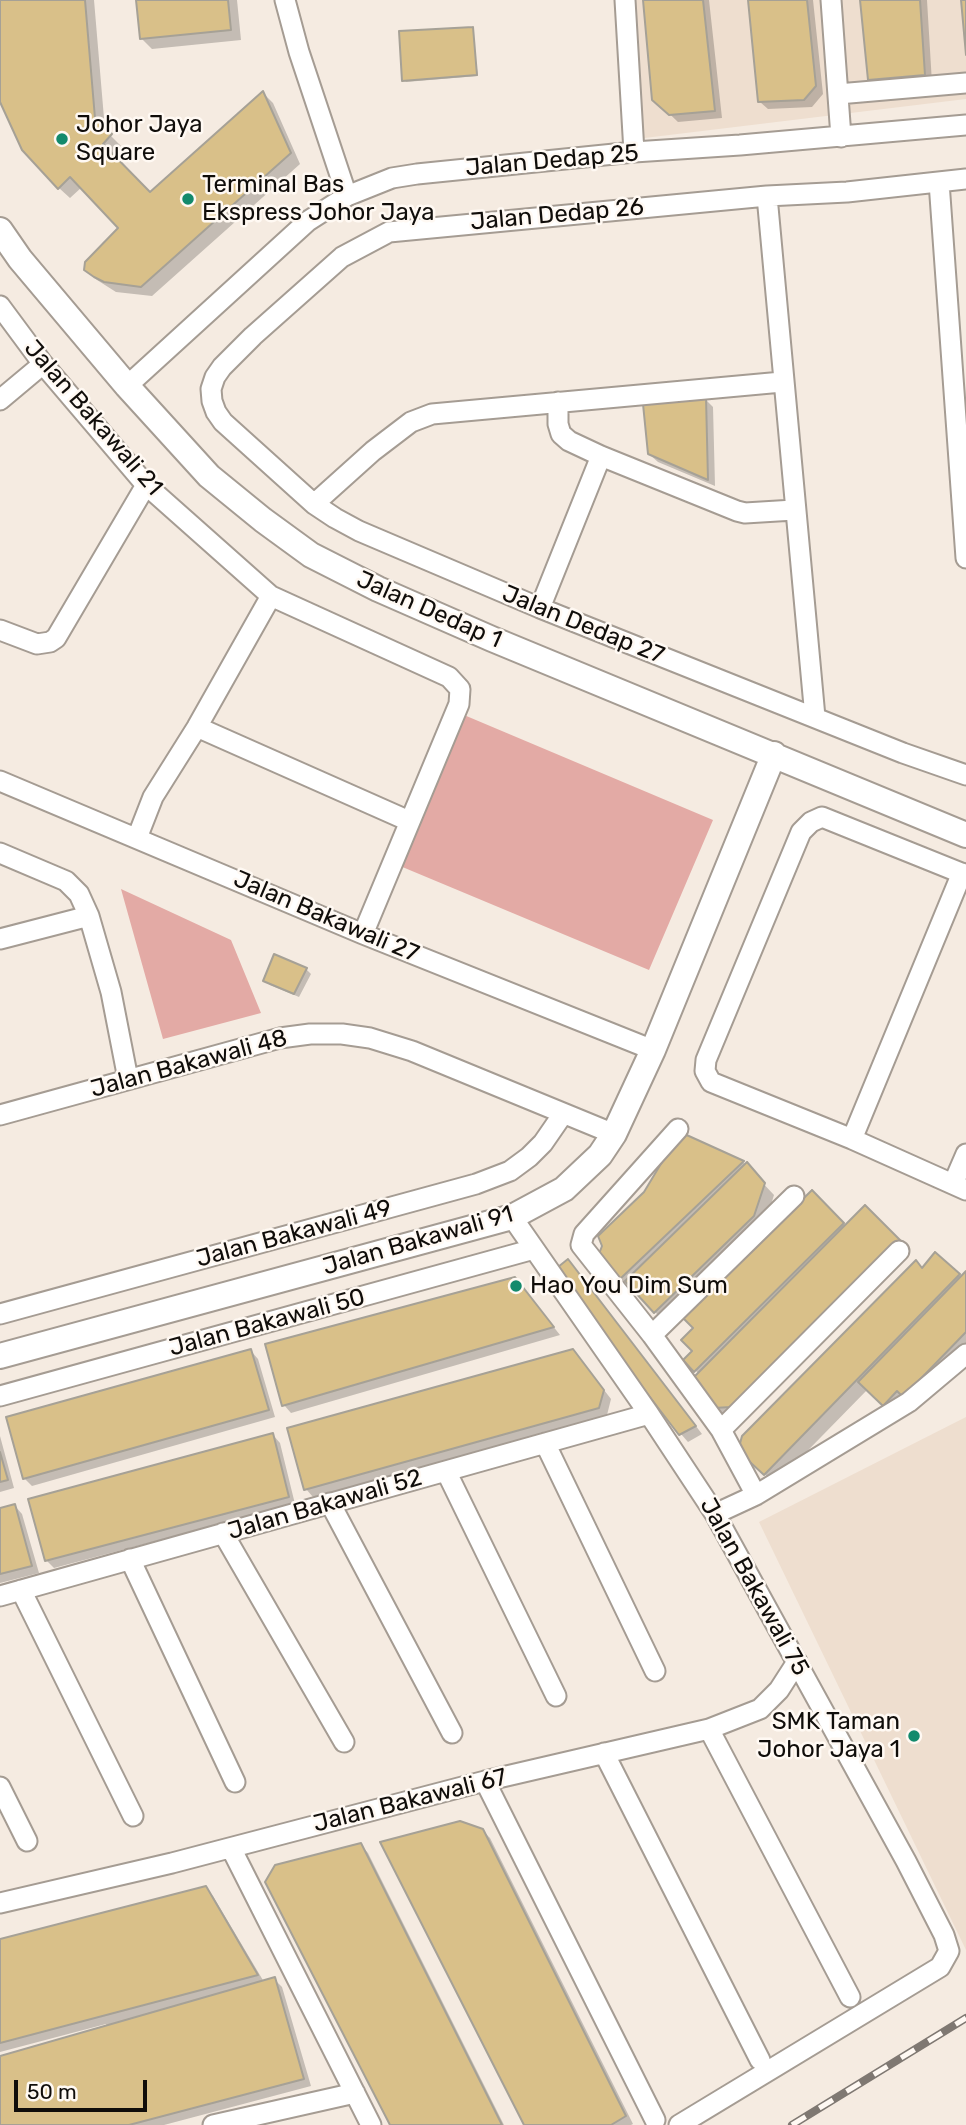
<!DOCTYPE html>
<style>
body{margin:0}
#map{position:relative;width:966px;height:2125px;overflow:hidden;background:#f5ebe1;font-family:Rubik,sans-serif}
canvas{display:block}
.scale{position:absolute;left:14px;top:2080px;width:133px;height:32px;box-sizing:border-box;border:4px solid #100d0a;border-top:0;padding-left:9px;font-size:21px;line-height:24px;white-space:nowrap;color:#100d0a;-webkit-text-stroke:5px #fff9f3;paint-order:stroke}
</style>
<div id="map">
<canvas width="966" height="2125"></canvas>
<div class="scale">50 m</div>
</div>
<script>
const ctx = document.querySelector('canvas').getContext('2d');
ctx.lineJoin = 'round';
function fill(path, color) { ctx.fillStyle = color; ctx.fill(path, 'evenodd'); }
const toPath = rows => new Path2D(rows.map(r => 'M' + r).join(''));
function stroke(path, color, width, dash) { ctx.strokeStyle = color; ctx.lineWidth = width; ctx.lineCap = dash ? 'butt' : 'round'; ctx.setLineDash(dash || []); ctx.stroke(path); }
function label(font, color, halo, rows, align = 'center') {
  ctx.font = font + ' Rubik,sans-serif'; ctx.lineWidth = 5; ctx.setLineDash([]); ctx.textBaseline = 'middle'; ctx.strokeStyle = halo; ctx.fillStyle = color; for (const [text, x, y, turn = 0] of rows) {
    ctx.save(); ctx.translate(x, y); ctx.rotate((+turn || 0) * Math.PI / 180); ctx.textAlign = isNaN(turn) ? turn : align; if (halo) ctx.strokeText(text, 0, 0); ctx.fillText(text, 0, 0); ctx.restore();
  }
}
fill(toPath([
 [616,0,966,0,966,99,628,140],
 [966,1417,966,1950,759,1522]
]), '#eedecf');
fill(toPath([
 [464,715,713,820,649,970,400,866],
 [121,889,231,940,261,1013,163,1039]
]), '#e3aaa5');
fill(toPath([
 [0,0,94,0,105,130,121,146,112,155,150,194,263,93,273,103,300,164,152,296,116,292,97,280,86,269,121,228,82,187,70,198,59,188,23,149,0,98],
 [138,0,237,0,241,40,152,49,141,38],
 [645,0,709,0,722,118,678,122,654,99],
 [749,0,813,0,823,94,812,107,768,109,760,102],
 [861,0,927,0,932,83,877,87,869,80],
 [472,29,478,76,406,82,404,80],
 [705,399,713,407,715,486,658,462,649,454],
 [306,969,311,974,299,997,270,985,265,980],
 [681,1134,743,1162,774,1195,764,1227,665,1322,621,1278,601,1254,604,1246,645,1193],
 [812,1192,846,1227,865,1208,910,1253,741,1417,726,1417,715,1407,699,1374,685,1360],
 [936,1255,962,1278,966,1273,966,1353,894,1414,868,1389,775,1484,740,1451],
 [568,1261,576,1269,702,1434,688,1442,681,1434],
 [522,1287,560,1335,291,1413,284,1405],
 [251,1351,258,1359,275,1417,32,1486,25,1479,8,1419],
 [580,1359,611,1399,607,1415,313,1497,306,1489],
 [273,1435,280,1443,295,1504,54,1568,46,1560],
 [0,1436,14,1488,0,1492],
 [15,1506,22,1514,39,1573,0,1583,0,1510],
 [482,1830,490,1838,633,2124,631,2125,526,2125],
 [361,1845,368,1853,504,2125,392,2125],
 [205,1888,213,1896,264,1982,274,1979,282,1987,311,2086,164,2125,0,2125,0,2058,107,2027,106,2024,0,2052,0,1941]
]), '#0003');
const building = toPath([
 [0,0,85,0,95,118,112,134,103,144,150,192,263,91,291,153,141,287,104,282,94,277,84,270,85,262,118,228,70,177,58,189,22,150,0,102,0,0],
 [136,0,228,0,231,30,140,39,136,0],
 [643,0,703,0,715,111,669,115,652,100,643,0],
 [748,0,807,0,816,86,804,100,758,102,748,0],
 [860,0,920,0,925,75,868,80,860,0],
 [961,0,966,0,966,55,961,0],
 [473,27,477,75,402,81,399,31,473,27],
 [706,397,708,480,648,454,643,404,706,397],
 [274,954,307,968,294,994,263,981,274,954],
 [680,1132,744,1161,620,1279,599,1254,602,1246,598,1236,644,1192,680,1132],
 [747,1162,765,1183,754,1216,654,1313,625,1281,747,1162],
 [812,1190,844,1223,694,1372,683,1360,692,1351,681,1340,693,1328,683,1318,812,1190],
 [865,1205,901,1241,731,1407,714,1408,693,1378,865,1205],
 [935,1252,960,1274,764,1475,738,1451,742,1436,916,1260,922,1268,935,1252],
 [568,1259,696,1426,679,1435,553,1271,568,1259],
 [966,1271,966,1332,903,1397,897,1391,883,1406,858,1382,966,1271],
 [515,1277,554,1327,282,1406,265,1344,515,1277],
 [251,1349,269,1410,23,1479,6,1417,251,1349],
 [573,1349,604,1390,599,1408,304,1490,287,1428,573,1349],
 [273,1433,289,1497,45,1561,28,1499,273,1433],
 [0,1452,8,1480,0,1482,0,1452],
 [15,1504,32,1566,0,1574,0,1508,15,1504],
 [460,1821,483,1829,626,2116,611,2125,524,2125,380,1842,460,1821],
 [361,1843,502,2125,390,2125,265,1882,275,1865,361,1843],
 [206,1886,258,1975,0,2043,0,1939,206,1886],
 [275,1977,304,2079,129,2125,0,2125,0,2056,275,1977]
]);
fill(building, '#d9c089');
stroke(building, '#a6a196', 2);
const minor = toPath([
 [285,0,299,52,347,196],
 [625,0,634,152],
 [831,0,841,137],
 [838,94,966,83],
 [966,179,847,192,767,196,389,232,342,257,253,336,222,367,215,377,211,389,212,401,216,412,223,422,314,504,335,518,359,531,540,608,903,753,966,775],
 [939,182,966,558],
 [767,196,815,717],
 [0,306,43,364,146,485,271,596,449,677,460,689,459,704,363,934],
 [127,386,308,221,347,196,392,178,417,174,634,152,740,145,966,125],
 [0,400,43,364],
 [558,402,558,424,561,434,569,441,601,456,737,511,745,513,794,510],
 [314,504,373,451,411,422,432,414,782,382],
 [540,608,601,456],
 [0,630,37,644,50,642,56,638,146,485],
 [197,727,409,821],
 [0,781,363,934,653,1050],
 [137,838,153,797,197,727,271,596],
 [0,853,66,881,79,894,89,916,111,992,128,1079],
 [966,875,822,817,811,822,801,832,706,1060,705,1071,711,1082,852,1139,966,1190],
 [0,939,89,916],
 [0,1115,280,1038,310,1034,342,1034,370,1038,412,1051,614,1134],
 [678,1129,584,1234,581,1245,652,1335,721,1430,756,1495],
 [852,1139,962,873],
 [953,1184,966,1154],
 [512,1217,649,1414,715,1514,906,1861,944,1935,949,1951,940,1967,679,2125],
 [0,1314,476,1184,510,1171,529,1157,543,1143,563,1114],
 [652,1335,794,1196],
 [0,1396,534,1249],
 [721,1430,899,1251],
 [545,1443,655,1671],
 [446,1471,556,1696],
 [330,1503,452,1733],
 [715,1514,756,1495,909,1402,966,1354],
 [223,1533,344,1742],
 [130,1559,235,1782],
 [21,1590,133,1816],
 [0,1596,649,1414],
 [709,1729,850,1997],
 [604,1753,760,2060],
 [485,1781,655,2120],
 [0,1787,27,1841],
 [231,1848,371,2125],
 [0,1903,172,1863,485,1781,709,1729,760,1709,779,1690,797,1662],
 [213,2125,355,2093]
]);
const major = toPath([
 [0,230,20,259,127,386,209,476,263,520,311,555,378,589,492,639,966,835],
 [0,1356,512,1217,564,1189,600,1155,614,1134,653,1050,774,754]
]);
stroke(minor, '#a59c93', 23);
stroke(major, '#a59c93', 28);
stroke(minor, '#fff', 19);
stroke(major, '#fff', 24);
const rail = toPath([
 [792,2125,966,2018]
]);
stroke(rail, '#7f7872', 8);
stroke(rail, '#fff9f3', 5, [16]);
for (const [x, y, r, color] of [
 [62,139,7,"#138a6c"],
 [188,199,7,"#138a6c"],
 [516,1286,7,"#138a6c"],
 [914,1736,7,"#138a6c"]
]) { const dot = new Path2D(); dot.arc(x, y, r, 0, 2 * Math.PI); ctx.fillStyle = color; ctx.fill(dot); stroke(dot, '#fff9f3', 2.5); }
label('24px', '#100d0a', '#fff9f3', [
 ["Johor Jaya",76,125],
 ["Square",76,153],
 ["Terminal Bas",202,185],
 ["Ekspress Johor Jaya",202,213],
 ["Hao You Dim Sum",530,1286],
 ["SMK Taman",900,1722,"right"],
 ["Johor Jaya 1",900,1750,"right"]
], 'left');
label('24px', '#100d0a', '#fff9f3', [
 ["Jalan Dedap 25",552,161,-5],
 ["Jalan Dedap 26",557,215,-5],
 ["Jalan Bakawali 21",93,418,49],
 ["Jalan Dedap 1",429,610,24],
 ["Jalan Dedap 27",583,625,22],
 ["Jalan Bakawali 27",326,917,23],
 ["Jalan Bakawali 48",189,1064,-15],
 ["Jalan Bakawali 49",294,1234,-15],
 ["Jalan Bakawali 91",418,1241,-16],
 ["Jalan Bakawali 50",267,1323,-15],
 ["Jalan Bakawali 52",325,1505,-16],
 ["Jalan Bakawali 75",754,1587,61],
 ["Jalan Bakawali 67",410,1801,-14]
]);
</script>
